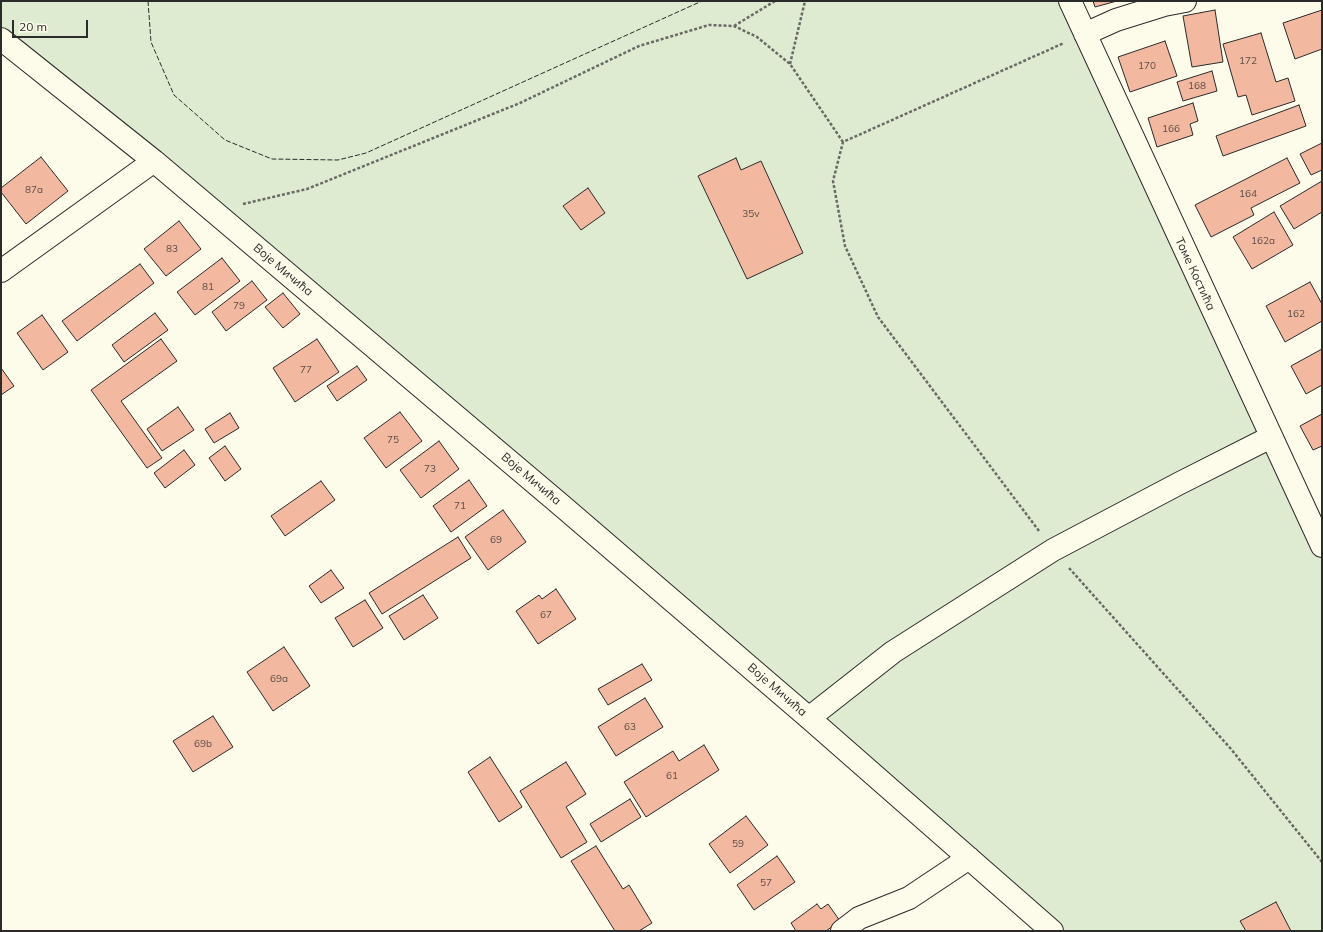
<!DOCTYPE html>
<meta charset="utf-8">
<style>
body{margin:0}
#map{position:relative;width:1323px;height:932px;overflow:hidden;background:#fdfbea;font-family:Mulish,sans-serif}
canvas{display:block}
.frame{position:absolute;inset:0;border:2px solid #2b2b2b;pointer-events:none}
.scale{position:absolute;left:12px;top:20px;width:76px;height:18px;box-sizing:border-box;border:2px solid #2b2b2b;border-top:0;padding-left:5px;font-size:12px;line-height:14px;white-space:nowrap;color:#2b2b2b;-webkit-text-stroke:3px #fdfbea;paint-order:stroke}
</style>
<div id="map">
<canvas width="1323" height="932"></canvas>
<div class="frame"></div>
<div class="scale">20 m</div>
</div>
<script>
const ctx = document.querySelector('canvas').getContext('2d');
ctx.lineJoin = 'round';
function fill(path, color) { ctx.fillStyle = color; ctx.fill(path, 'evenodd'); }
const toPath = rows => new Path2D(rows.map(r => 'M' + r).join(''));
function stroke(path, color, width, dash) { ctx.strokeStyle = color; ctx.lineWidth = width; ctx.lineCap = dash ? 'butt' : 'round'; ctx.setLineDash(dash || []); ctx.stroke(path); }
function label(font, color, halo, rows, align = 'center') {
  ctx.font = font + ' Mulish,sans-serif'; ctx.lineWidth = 3; ctx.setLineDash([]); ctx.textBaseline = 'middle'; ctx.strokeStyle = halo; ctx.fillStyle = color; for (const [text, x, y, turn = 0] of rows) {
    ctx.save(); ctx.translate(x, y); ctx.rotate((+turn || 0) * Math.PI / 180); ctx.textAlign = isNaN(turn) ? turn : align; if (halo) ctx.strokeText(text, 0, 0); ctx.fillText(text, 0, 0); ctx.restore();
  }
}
const green = toPath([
 [1,1,1070,1,1322,546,1322,931,1052,931,1,39,1,1]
]);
fill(green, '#deebd1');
stroke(green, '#74746e', 1);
const building = toPath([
 [1093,1,1117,1,1095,7,1093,1],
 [1215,10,1223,62,1192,67,1183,16,1215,10],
 [1322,10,1322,49,1295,59,1283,23,1322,10],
 [1261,33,1276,82,1288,78,1295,101,1252,115,1246,95,1238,97,1223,44,1261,33],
 [1165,41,1177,76,1130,92,1118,57,1165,41],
 [1212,71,1217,91,1183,101,1177,82,1212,71],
 [1193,103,1198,121,1190,124,1193,135,1157,147,1148,118,1193,103],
 [1299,105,1306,126,1223,156,1216,136,1299,105],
 [1322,143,1322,170,1311,175,1300,154,1322,143],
 [41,157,68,191,26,224,1,192,1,188,41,157],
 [736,158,741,170,761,161,803,253,747,279,698,176,736,158],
 [1287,158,1300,183,1251,208,1254,215,1211,237,1195,205,1287,158],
 [1322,181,1322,212,1294,229,1280,206,1322,181],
 [588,188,605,213,581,230,563,206,588,188],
 [1274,212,1293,245,1252,269,1233,237,1274,212],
 [179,221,201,249,166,276,144,249,179,221],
 [222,258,240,281,195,315,177,292,222,258],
 [140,264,154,283,77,341,62,321,140,264],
 [252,281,267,300,226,331,212,312,252,281],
 [1310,282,1322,304,1322,321,1285,342,1266,306,1310,282],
 [283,293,300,314,283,328,265,307,283,293],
 [155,313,168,330,124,362,112,345,155,313],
 [42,315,68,352,43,370,17,333,42,315],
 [161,339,177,361,121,401,162,458,147,468,91,390,161,339],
 [317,339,339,372,295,402,273,368,317,339],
 [1322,349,1322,385,1306,394,1291,366,1322,349],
 [357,366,367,380,337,401,327,386,357,366],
 [1,368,14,386,1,395,1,368],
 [178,407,194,430,162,451,147,429,178,407],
 [400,412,422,441,386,468,364,438,400,412],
 [230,413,239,428,214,443,205,429,230,413],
 [1322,414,1322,446,1313,450,1300,426,1322,414],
 [439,441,459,469,421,498,400,470,439,441],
 [225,446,241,469,225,481,209,458,225,446],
 [184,450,195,465,165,488,154,473,184,450],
 [469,480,487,506,451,532,433,506,469,480],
 [321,481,335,500,285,536,271,516,321,481],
 [503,510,526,542,488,570,465,537,503,510],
 [458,537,471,558,382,614,369,593,458,537],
 [331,570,344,588,321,603,309,586,331,570],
 [556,589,576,619,538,644,516,611,539,595,542,599,556,589],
 [423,595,438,618,404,640,389,616,423,595],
 [365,600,383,628,353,647,335,618,365,600],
 [284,647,310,686,273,711,247,672,284,647],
 [642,664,652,680,608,705,598,689,642,664],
 [645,698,663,727,616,756,598,727,645,698],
 [213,716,233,747,193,772,173,741,213,716],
 [704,745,719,770,646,817,624,782,673,751,679,761,704,745],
 [490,757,522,807,499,822,468,772,490,757],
 [566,762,586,794,566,807,587,842,561,858,520,791,566,762],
 [630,799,641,817,601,842,590,824,630,799],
 [746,816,768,845,730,873,709,844,746,816],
 [596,846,623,889,629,885,652,923,639,931,615,931,571,861,596,846],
 [777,856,795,882,754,910,737,885,777,856],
 [1276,902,1291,931,1246,931,1240,921,1276,902],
 [817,904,821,909,828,904,840,921,826,931,796,931,791,923,817,904]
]);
fill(building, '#f2b8a0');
stroke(building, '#2b2b2b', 1);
const minor = toPath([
 [1070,1,1322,546],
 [1085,34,1116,20,1164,5,1185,1],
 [1,39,154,161,561,505,809,718,1052,931],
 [1,271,154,161],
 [809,718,893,652,1053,550,1180,483,1271,437],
 [842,931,859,918,909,898,969,858]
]);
stroke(minor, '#2b2b2b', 24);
stroke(toPath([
 [734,26,775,1],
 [790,64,805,1],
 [243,204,307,189,520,103,639,46,709,25,734,26,757,37,790,64,843,142],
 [1039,531,878,317,845,246,833,181,843,142,1064,43],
 [1069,568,1231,749,1322,862]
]), '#6a6964', 2.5, [3, 2]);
stroke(minor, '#fdfbea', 22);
stroke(toPath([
 [148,1,151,42,174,95,225,140,272,159,338,160,366,153,702,1]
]), '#2b2b2b', 1, [5, 2]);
label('10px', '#5d4e48', null, [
 ["172",1248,61],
 ["170",1147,66],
 ["168",1197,86],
 ["166",1171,129],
 ["87a",34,190],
 ["164",1248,194],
 ["35v",751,214],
 ["162a",1263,241],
 ["83",172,249],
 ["81",208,287],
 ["79",239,306],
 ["162",1296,314],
 ["77",306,370],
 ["75",393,440],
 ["73",430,469],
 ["71",460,506],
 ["69",496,540],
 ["67",546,615],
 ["69a",279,679],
 ["63",630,727],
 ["69b",203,744],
 ["61",672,776],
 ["59",738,844],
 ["57",766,883]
]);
label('12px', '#2b2b2b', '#fdfbea', [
 ["Воје Мичића",283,270,40],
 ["Томе Костића",1195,274,65],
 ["Воје Мичића",531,479,40],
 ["Воје Мичића",777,690,41]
]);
</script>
